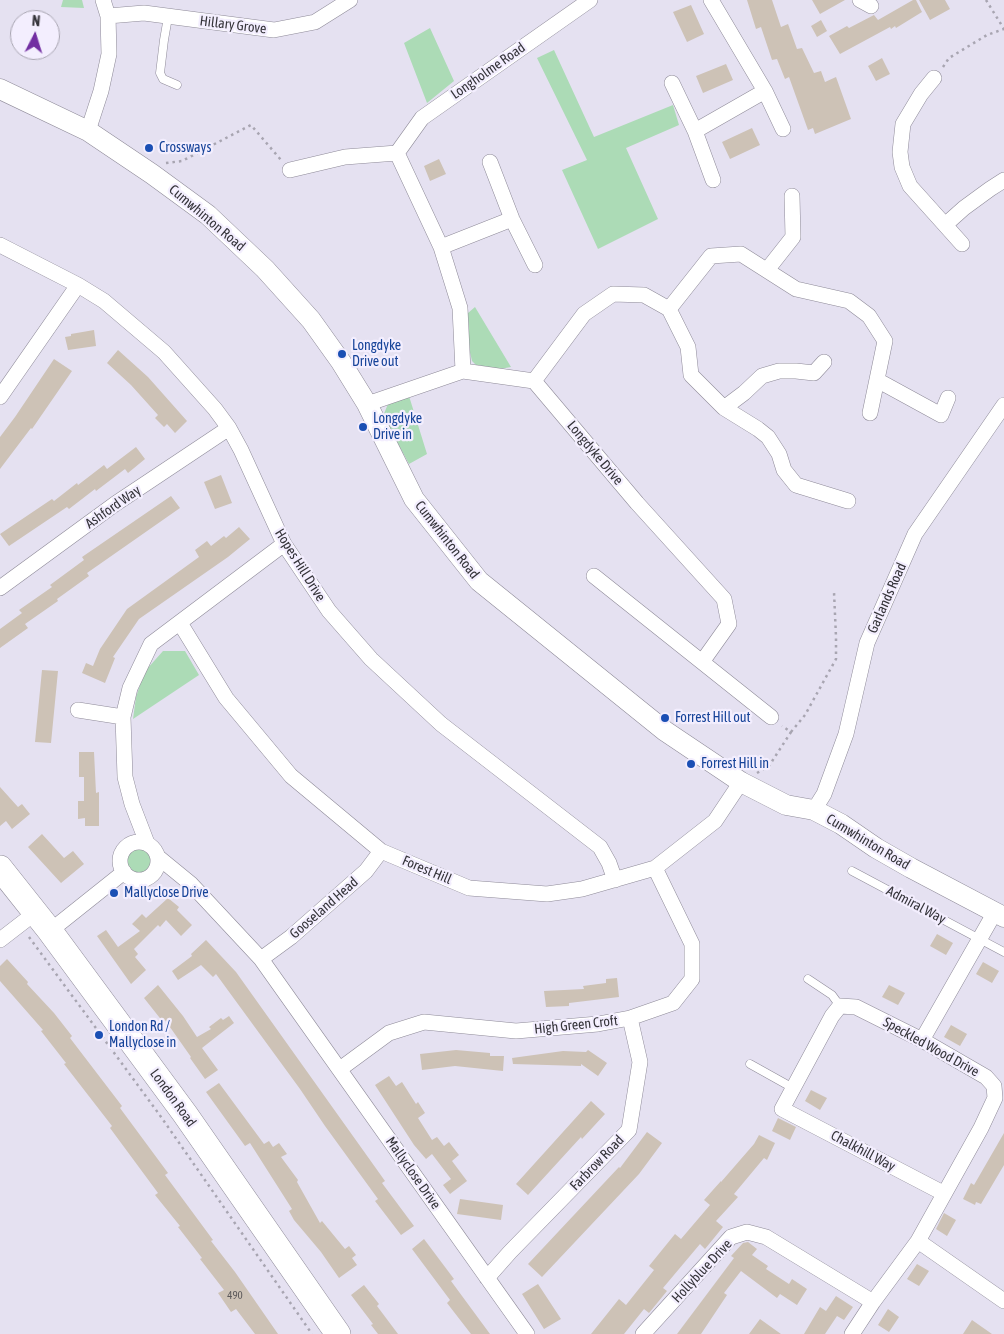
<!DOCTYPE html>
<style>
body{margin:0}
#map{position:relative;width:1004px;height:1334px;overflow:hidden;background:#e5e1f1;font-family:"Asap Condensed",sans-serif}
canvas{display:block}
.north{position:absolute;left:10px;top:10px;width:50px;height:50px;box-sizing:border-box;background:#f3eefe;border:1px solid #a7a4b0;border-radius:50%;rotate:5deg;font-size:14px;font-weight:700;line-height:20px;text-align:center;color:#35343a}
.north::after{content:'';display:block;margin:auto;width:18px;height:22px;background:#722ea2;clip-path:polygon(50% 0,100% 100%,50% 72%,0 100%)}
</style>
<div id="map">
<canvas width="1004" height="1334"></canvas>
<div class="north">N</div>
</div>
<script>
const ctx = document.querySelector('canvas').getContext('2d');
ctx.lineJoin = 'round';
function fill(path, color) { ctx.fillStyle = color; ctx.fill(path, 'evenodd'); }
const toPath = rows => new Path2D(rows.map(r => 'M' + r).join(''));
function stroke(path, color, width, dash) { ctx.strokeStyle = color; ctx.lineWidth = width; ctx.lineCap = dash ? 'butt' : 'round'; ctx.setLineDash(dash || []); ctx.stroke(path); }
function label(font, color, halo, rows, align = 'center') {
  ctx.font = font + ' "Asap Condensed",sans-serif'; ctx.lineWidth = 4.5; ctx.setLineDash([]); ctx.textBaseline = 'middle'; ctx.strokeStyle = halo; ctx.fillStyle = color; for (const [text, x, y, turn = 0] of rows) {
    ctx.save(); ctx.translate(x, y); ctx.rotate((+turn || 0) * Math.PI / 180); ctx.textAlign = isNaN(turn) ? turn : align; if (halo) ctx.strokeText(text, 0, 0); ctx.fillText(text, 0, 0); ctx.restore();
  }
}
fill(toPath([
 [63,0,82,0,84,8,61,7],
 [430,28,454,81,427,103,404,43],
 [554,50,594,137,673,105,679,125,626,148,658,219,598,249,562,170,587,160,537,58],
 [475,307,511,367,500,369,476,365,472,361,469,348,468,313],
 [409,396,427,454,409,464,383,416,388,404],
 [163,651,185,651,199,675,133,719,136,697,141,682,147,669],
 '127 861a12 12 0 1 1 24 0a12 12 0 1 1-24 0Z'
]), '#acdbb6');
fill(toPath([
 [747,0,772,0,781,27,788,24,797,49,802,48,814,73,821,71,825,82,836,77,851,119,815,134,813,128,808,130,789,77,785,79,777,59,772,60,761,27,756,29],
 [812,0,845,0,820,14],
 [913,0,916,0,922,12,896,28,895,26,891,29,890,27,840,54,829,36,847,26,849,28,874,15,878,20],
 [919,0,945,0,950,9,930,20],
 [691,5,704,34,687,42,673,12],
 [821,20,827,31,817,37,811,26],
 [882,58,890,74,876,81,868,66],
 [726,64,733,80,703,93,696,76],
 [752,128,760,145,730,159,722,142],
 [439,159,446,174,430,181,424,166],
 [94,330,96,346,68,350,65,337,71,336,71,334],
 [118,350,148,377,187,421,175,433,167,424,164,427,155,418,158,415,131,385,107,363],
 [54,359,72,371,32,429,31,428,0,469,0,437,15,417],
 [136,447,145,459,128,473,125,469,96,491,95,489,69,509,67,507,9,546,0,534,52,499,54,501,77,483,78,485,104,465,107,469],
 [221,475,232,503,215,509,204,482],
 [171,496,180,508,87,573,89,576,57,599,58,601,25,624,28,628,0,648,0,629,22,613,19,610,52,587,50,585,84,560,82,557],
 [239,527,250,539,228,557,139,619,113,657,115,658,105,683,82,673,86,663,93,666,100,649,127,609,199,557,195,550,207,541,211,546,224,536,226,538],
 [42,670,58,671,51,743,35,742],
 [79,752,94,752,96,793,99,792,99,826,85,826,85,818,78,819,78,801,84,801,84,777,79,777],
 [0,787,18,807,22,804,30,814,12,829,6,821,0,826],
 [42,834,64,858,73,851,84,864,61,883,28,847],
 [168,898,179,907,177,910,192,925,181,936,166,920,160,927,158,925,134,949,138,954,135,957,146,970,131,984,97,936,106,930,118,947,140,931,132,924,142,914,146,918],
 [937,934,953,943,946,955,930,946],
 [206,940,236,972,385,1181,382,1183,414,1226,401,1235,375,1201,378,1199,325,1126,300,1089,216,974,213,977,201,965,178,980,172,971,192,956,191,954],
 [7,959,28,982,27,984,54,1013,72,1036,70,1038,122,1106,120,1108,168,1173,165,1175,213,1240,211,1241,235,1272,278,1334,255,1334,236,1309,231,1312,218,1293,224,1290,200,1259,202,1258,178,1227,180,1226,155,1195,158,1193,110,1128,112,1126,64,1064,66,1063,41,1031,43,1030,0,981,0,966],
 [983,962,999,971,992,983,976,974],
 [617,978,619,997,569,1003,569,1006,546,1007,544,991,584,989,583,986,606,983,606,979],
 [158,985,183,1016,197,1037,211,1029,209,1027,221,1018,223,1020,229,1016,234,1023,202,1048,218,1070,205,1079,190,1058,191,1057,165,1020,163,1022,144,998],
 [889,985,905,993,898,1005,882,997],
 [951,1025,967,1034,960,1046,944,1037],
 [456,1050,490,1053,490,1056,504,1056,503,1071,455,1066,422,1070,420,1054],
 [588,1050,607,1063,598,1076,581,1064,581,1066,513,1064,512,1058,563,1051,586,1052],
 [389,1076,396,1086,402,1082,416,1104,418,1102,425,1113,418,1118,432,1140,437,1137,444,1146,449,1142,459,1155,452,1161,467,1181,450,1194,443,1185,451,1179,432,1154,426,1159,414,1145,375,1085],
 [219,1083,264,1144,269,1141,273,1147,279,1143,287,1154,281,1157,298,1180,297,1182,320,1223,322,1221,345,1249,349,1246,356,1255,352,1258,357,1265,339,1278,321,1252,294,1220,289,1211,292,1209,250,1143,245,1146,206,1092],
 [811,1090,827,1098,820,1110,805,1101],
 [591,1101,605,1114,582,1139,581,1137,528,1195,516,1184],
 [778,1118,796,1127,790,1140,772,1131],
 [647,1132,662,1143,639,1174,542,1277,528,1264,619,1167,620,1168],
 [1004,1133,1004,1165,981,1204,976,1202,975,1205,963,1199,971,1183,974,1185],
 [759,1135,775,1143,767,1160,764,1158,734,1194,738,1197,716,1221,723,1227,705,1249,700,1244,663,1288,667,1291,649,1313,644,1309,624,1334,591,1334,619,1299,626,1305,654,1270,649,1266,675,1234,681,1239,710,1205,704,1200,721,1181,721,1182,754,1144],
 [460,1199,503,1205,501,1220,457,1214],
 [944,1213,956,1220,947,1236,936,1229],
 [424,1239,454,1279,451,1281,490,1334,471,1334,447,1303,450,1300,412,1249],
 [748,1242,757,1249,752,1255,768,1266,766,1269,789,1284,792,1279,807,1289,797,1305,780,1294,777,1298,741,1271,724,1293,727,1295,701,1334,677,1334,734,1258,731,1256,743,1243],
 [917,1264,929,1271,919,1286,907,1279],
 [538,1284,561,1319,544,1329,522,1294],
 [364,1285,379,1304,377,1306,398,1334,378,1334,371,1325,373,1324,351,1295],
 [836,1296,853,1307,844,1320,837,1316,825,1334,804,1334,820,1307,826,1311],
 [888,1309,899,1317,889,1332,878,1325],
 [760,1319,781,1334,749,1334],
 [972,1320,992,1334,963,1334]
]), '#cdc2b6');
const service = toPath([
 [168,17,164,40,160,73,163,79,177,85],
 [852,871,1004,952],
 [808,979,832,995,840,1006],
 [750,1064,793,1088]
]);
const minor = toPath([
 [711,0,765,91,783,129],
 [860,0,871,6],
 [108,16,144,13,274,30,315,22,350,0],
 [934,78,921,94,903,124,900,152,902,167,910,186,945,225,964,208,990,189,1004,180],
 [672,83,695,131,765,91],
 [88,131,101,91,109,54,108,16,103,0],
 [695,131,713,180],
 [490,162,512,219,535,265],
 [290,170,345,157,397,153],
 [945,225,962,244],
 [0,245,78,285,104,301,164,352,215,409,229,428,241,450,284,544,329,611,371,659,441,724,600,847,609,863,615,880],
 [441,247,512,219],
 [767,270,793,237,792,196],
 [669,309,711,256,741,254,796,289,849,301,869,316,885,341,870,413],
 [463,371,460,308,441,247,397,153,422,118,590,0],
 [877,380,941,415,948,398],
 [534,381,584,314,613,294,644,295,669,309,688,347,691,375,724,408,758,429,768,437,779,454,784,470,796,485,848,501],
 [0,397,78,285],
 [367,404,463,371,534,381,637,503,724,599,729,624,702,662],
 [724,408,744,393,762,376,779,371,796,371,814,373,824,362],
 [594,576,771,717],
 [0,588,115,504,229,428],
 [180,623,226,698,291,776,381,851,469,888,547,894,582,889,655,868,715,821,741,782],
 [78,710,123,717],
 [814,810,824,794,846,734,867,643,915,534,1004,405],
 '120 861a19 19 0 1 1 38 0a19 19 0 1 1-38 0Z',
 [147,843,132,804,125,777,123,717,130,688,151,644,284,544],
 [158,857,191,884,261,959,527,1334],
 [50,931,124,872],
 [0,940,35,913],
 [261,959,291,937,366,871,381,851],
 [922,1040,995,912],
 [340,1069,389,1033,424,1022,516,1031,598,1024,630,1018,673,1003,692,979,692,944,655,868],
 [918,1241,1004,1301],
 [487,1278,510,1252,629,1130,640,1062,630,1018],
 [643,1334,731,1237,747,1232,766,1237,873,1302],
 [852,1334,873,1302,918,1241,981,1128,995,1098,994,1086,986,1077,922,1040,856,1007,840,1006,832,1016,782,1109,943,1193]
]);
const tertiary = toPath([
 [0,89,88,131,152,174,208,215,265,269,311,320,341,362,367,404,414,499,479,581,665,731,741,782,786,805,814,810,841,824,876,848,911,868,1004,917]
]);
const primary = toPath([
 [0,868,50,931,185,1114,338,1334]
]);
stroke(service, '#8e8a98', 9);
stroke(minor, '#8e8a98', 16);
stroke(tertiary, '#8e8a98', 21);
stroke(primary, '#8e8a98', 26);
stroke(toPath([
 [986,0,1004,29],
 [943,67,949,58,987,35,1004,29],
 [166,163,182,161,251,125,281,160],
 [791,732,805,715,836,659,836,637,834,592],
 [757,773,769,766,791,732,782,726],
 [29,937,159,1114,312,1334]
]), '#a8a5b1', 2.5, [2.5, 4]);
stroke(service, '#fff', 8);
stroke(minor, '#fff', 15);
stroke(tertiary, '#fff', 20);
stroke(primary, '#fff', 25);
for (const [x, y, r, color] of [
 [149,148,5,"#1a4fb4"],
 [342,354,5,"#1a4fb4"],
 [363,427,5,"#1a4fb4"],
 [665,718,5,"#1a4fb4"],
 [691,764,5,"#1a4fb4"],
 [114,893,5,"#1a4fb4"],
 [99,1035,5,"#1a4fb4"]
]) { const dot = new Path2D(); dot.arc(x, y, r, 0, 2 * Math.PI); ctx.fillStyle = color; ctx.fill(dot); stroke(dot, '#f3eefe', 2); }
label('11px', '#5b5859', null, [
 ["490",235,1296]
]);
label('14px', '#35343a', '#f3eefe', [
 ["Hillary Grove",233,25,7],
 ["Longholme Road",488,71,-35],
 ["Cumwhinton Road",207,218,40],
 ["Longdyke Drive",595,453,50],
 ["Ashford Way",113,507,-35],
 ["Cumwhinton Road",447,540,52],
 ["Hopes Hill Drive",300,565,58],
 ["Garlands Road",887,598,-66],
 ["Cumwhinton Road",868,842,31],
 ["Forest Hill",427,870,23],
 ["Admiral Way",916,905,28],
 ["Gooseland Head",324,908,-41],
 ["High Green Croft",576,1025,-6],
 ["Speckled Wood Drive",931,1047,29],
 ["London Road",173,1098,54],
 ["Chalkhill Way",863,1151,28],
 ["Farbrow Road",597,1163,-46],
 ["Mallyclose Drive",413,1173,55],
 ["Hollyblue Drive",702,1271,-47]
]);
label('14px', '#164399', '#f3eefe', [
 ["Crossways",159,148],
 ["Longdyke",352,346],
 ["Drive out",352,362],
 ["Longdyke",373,419],
 ["Drive in",373,435],
 ["Forrest Hill out",675,718],
 ["Forrest Hill in",701,764],
 ["Mallyclose Drive",124,893],
 ["London Rd /",109,1027],
 ["Mallyclose in",109,1043]
], 'left');
</script>
